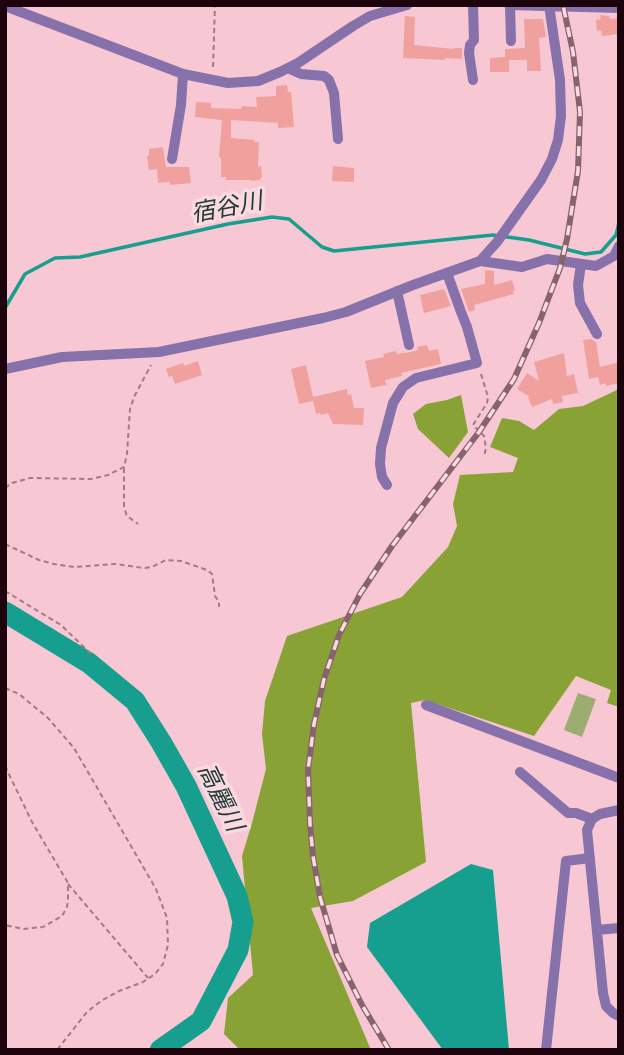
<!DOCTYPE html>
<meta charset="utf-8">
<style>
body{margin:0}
#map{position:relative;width:624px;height:1055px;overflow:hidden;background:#f7c7d3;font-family:"Roboto Condensed",sans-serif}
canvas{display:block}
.frame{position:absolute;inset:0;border:7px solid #1d040c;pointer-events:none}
</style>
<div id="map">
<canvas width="624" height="1055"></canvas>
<div class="frame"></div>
</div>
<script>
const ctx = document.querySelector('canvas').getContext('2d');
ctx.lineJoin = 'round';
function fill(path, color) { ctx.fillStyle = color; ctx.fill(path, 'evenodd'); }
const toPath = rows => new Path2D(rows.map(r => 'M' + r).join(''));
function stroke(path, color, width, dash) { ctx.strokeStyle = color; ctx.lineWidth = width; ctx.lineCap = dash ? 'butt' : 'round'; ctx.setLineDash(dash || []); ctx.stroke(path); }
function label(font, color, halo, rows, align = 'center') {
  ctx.font = font + ' "Roboto Condensed","Noto Sans JP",sans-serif'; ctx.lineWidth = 7; ctx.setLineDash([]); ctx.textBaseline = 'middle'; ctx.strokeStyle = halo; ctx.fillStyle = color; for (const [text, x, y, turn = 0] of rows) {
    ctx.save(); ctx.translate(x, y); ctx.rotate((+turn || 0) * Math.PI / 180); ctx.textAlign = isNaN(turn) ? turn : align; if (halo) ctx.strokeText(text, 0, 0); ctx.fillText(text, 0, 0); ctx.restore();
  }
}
fill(toPath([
 [578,693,596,699,582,737,564,730]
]), '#9bad70');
fill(toPath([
 [619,389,619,707,607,703,611,690,576,676,534,736,425,700,411,703,426,862,353,901,311,908,371,1050,240,1050,224,1034,228,998,253,975,242,856,252,823,266,769,262,734,265,701,287,636,402,597,448,547,457,526,453,504,460,475,513,472,518,458,490,447,502,418,519,421,534,430,559,409,583,406],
 [461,395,468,432,449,458,418,429,413,414,426,404,447,400]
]), '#89a236');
fill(toPath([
 [471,864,493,870,509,1050,443,1050,367,947,370,923]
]), '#169f8e');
stroke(toPath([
 [5,308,25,274,55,258,80,257,228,224,272,217,289,219,322,247,334,251,493,235,529,240,585,254,601,252,616,235,619,223]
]), '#169f8e', 3.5);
stroke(toPath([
 [5,612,89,663,135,701,161,742,186,786,237,896,243,922,238,950,201,1021,160,1050]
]), '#169f8e', 21);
fill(toPath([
 [600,15,609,16,610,19,619,18,619,34,602,36,601,30,597,31,596,20,601,19],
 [405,16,415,17,414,45,454,49,454,48,462,48,462,59,445,58,445,60,403,58],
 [524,19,543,19,546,37,539,38,541,71,527,71,527,60,509,60,509,72,490,72,490,58,505,57,505,49,525,48],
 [287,85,288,92,291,92,294,127,278,128,278,123,231,120,231,138,255,140,254,142,259,142,258,167,261,166,262,178,260,178,260,180,251,181,251,180,226,180,226,177,221,177,221,158,219,157,222,120,195,117,196,102,211,103,211,108,241,109,242,106,257,107,256,97,276,96,276,86],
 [163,147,166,167,189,167,191,183,170,185,170,182,158,183,157,169,149,170,147,156,149,155,149,149],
 [333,166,354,168,354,182,332,181],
 [485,270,494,271,494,285,512,280,515,290,513,291,514,294,474,305,475,310,469,312,461,289,485,284],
 [444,289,451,306,424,313,420,295],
 [591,339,596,342,600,367,619,362,619,383,606,386,606,383,600,385,598,377,589,379,583,340],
 [427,345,429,351,438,349,441,364,401,373,402,376,385,380,386,385,371,388,365,361,384,357,383,354,396,351,397,354,411,352,418,350,417,347],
 [564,353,567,376,574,374,578,393,562,396,563,402,553,404,552,399,532,407,528,397,530,397,517,389,527,373,539,381,534,362],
 [198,361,202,375,175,384,172,376,169,377,166,369,183,363,184,366],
 [306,365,313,397,347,389,348,395,351,394,354,408,364,408,363,425,333,424,328,413,321,415,320,413,316,414,313,401,299,404,291,369]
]), '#f0a19e');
stroke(toPath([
 [213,67,215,5],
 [481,374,488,397,487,403,473,425,484,436,486,448,484,457],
 [124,468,124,507,127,516,138,524],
 [5,488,12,483,30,478,91,479,108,475,124,467,127,454,130,409,134,397,151,365],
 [5,544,39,560,54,564,74,567,116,564,144,568,152,567,166,560,181,561,207,570,212,574,215,596,219,602,219,607],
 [5,591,61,625,91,654],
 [5,688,19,694,48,718,74,748,156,889,167,918,168,945,163,964,155,974,143,982,119,991,101,1001,87,1012,57,1050],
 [5,766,32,822,68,883,68,900,67,907,62,916,43,927,23,929,5,925],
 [68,884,148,978]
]), '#a27b86', 2, [5, 3.5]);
stroke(toPath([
 [509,5,619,8],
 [510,5,511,41],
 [5,6,183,74,228,83,258,81,280,72,298,63,353,26,370,16,407,5],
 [288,68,301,74,324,76,329,80,334,93,338,139],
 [473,80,469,53,470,45,474,40,473,5],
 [172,159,181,105,183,74],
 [480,261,497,242,541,180,552,159,558,140,561,116,560,80,549,5],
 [581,264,578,285,580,303,597,334],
 [397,291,409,345],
 [5,369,62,357,159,352,323,318,346,312,413,285,480,261,522,267,547,259,596,266,614,256,619,246],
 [387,485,382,477,380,464,381,448,393,403,403,387,416,378,477,363,467,327,461,312,447,273],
 [426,705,619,778],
 [520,772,568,813,576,813,592,819],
 [619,810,600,814,592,819,587,830,603,993,606,1006,613,1013,619,1016],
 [597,930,619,928],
 [546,1050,566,861,590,858]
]), '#8771aa', 10);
const rail = toPath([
 [389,1050,362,1005,337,955,320,897,313,856,310,824,308,770,314,724,324,679,339,635,360,594,392,546,479,432,514,379,539,323,560,268,567,239,578,171,580,112,573,52,563,5]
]);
stroke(rail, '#87636d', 6);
stroke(rail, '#fad9e1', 3.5, [10]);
label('italic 24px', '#213b36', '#fad9e1', [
 ["宿谷川",227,209,-11],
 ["高麗川",219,798,64]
]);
</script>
